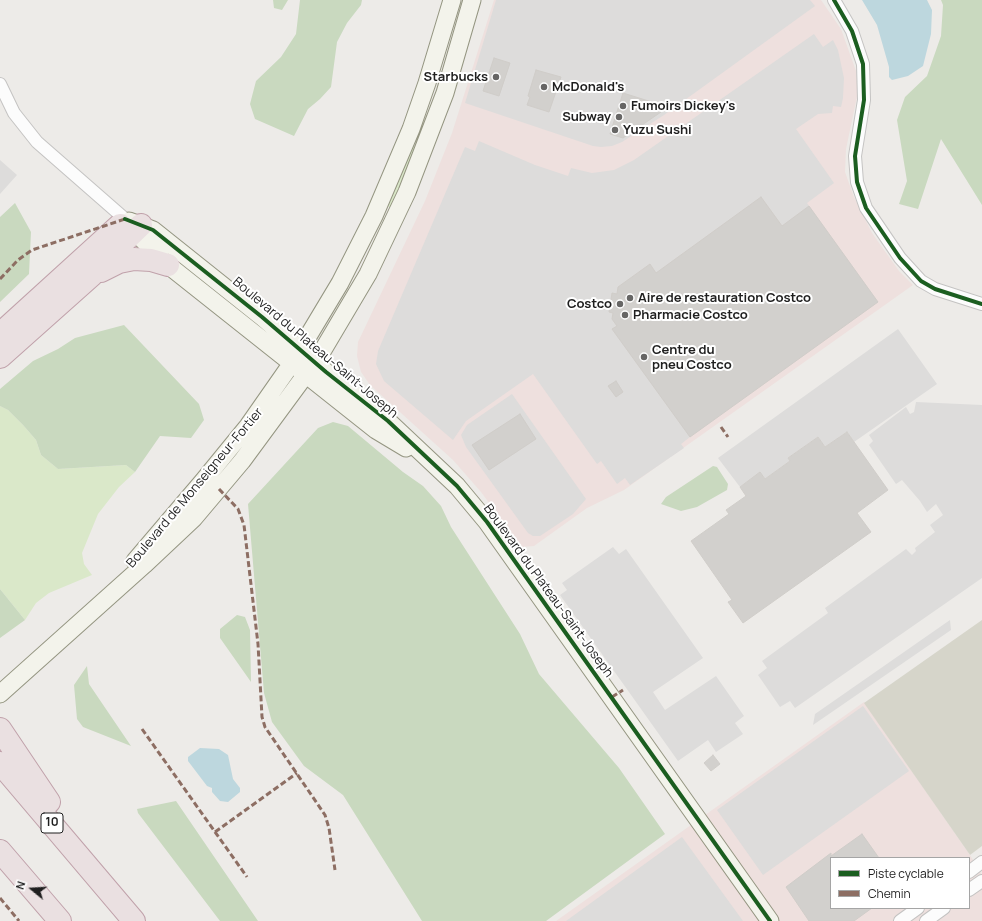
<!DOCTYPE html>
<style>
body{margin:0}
#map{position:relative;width:982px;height:921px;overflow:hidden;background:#edebe8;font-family:Manrope,sans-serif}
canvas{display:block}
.legend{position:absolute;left:830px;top:857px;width:140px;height:52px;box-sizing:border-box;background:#fff;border:1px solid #a5a5a5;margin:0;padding:5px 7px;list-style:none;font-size:12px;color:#1f1f1f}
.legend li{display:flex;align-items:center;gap:8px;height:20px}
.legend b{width:20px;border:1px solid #a5a5a5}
.north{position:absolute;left:12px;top:869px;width:40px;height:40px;-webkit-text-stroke:3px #fff;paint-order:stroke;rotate:288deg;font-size:11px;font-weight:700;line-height:16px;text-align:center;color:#1f1f1f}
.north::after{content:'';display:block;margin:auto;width:14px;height:18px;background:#1f1f1f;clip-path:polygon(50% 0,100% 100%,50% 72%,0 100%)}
</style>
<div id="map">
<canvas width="982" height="921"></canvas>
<ul class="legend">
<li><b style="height:5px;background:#1b5e20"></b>Piste cyclable</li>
<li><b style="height:5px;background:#8d6e63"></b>Chemin</li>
</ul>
<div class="north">N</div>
</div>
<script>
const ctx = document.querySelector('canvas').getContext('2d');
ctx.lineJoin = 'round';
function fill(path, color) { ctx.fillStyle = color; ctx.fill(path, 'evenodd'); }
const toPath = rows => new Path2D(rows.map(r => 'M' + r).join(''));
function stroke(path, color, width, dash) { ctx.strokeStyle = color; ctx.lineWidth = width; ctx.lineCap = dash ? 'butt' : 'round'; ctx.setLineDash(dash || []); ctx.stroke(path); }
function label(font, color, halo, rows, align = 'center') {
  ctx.font = font + ' Manrope,sans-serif'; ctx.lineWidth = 4; ctx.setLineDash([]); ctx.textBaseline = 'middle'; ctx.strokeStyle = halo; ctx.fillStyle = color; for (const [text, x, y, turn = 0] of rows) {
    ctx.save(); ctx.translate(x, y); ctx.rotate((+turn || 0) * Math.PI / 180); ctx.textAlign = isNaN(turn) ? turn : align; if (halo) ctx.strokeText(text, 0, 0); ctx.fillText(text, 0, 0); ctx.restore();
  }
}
fill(toPath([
 [494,0,821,0,841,29,856,71,858,92,846,149,845,172,854,197,872,233,899,271,913,285,624,490,587,508,534,546,522,547,481,492,453,460,370,385,361,372,357,356,358,342,425,201,452,133],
 [864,702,970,855,982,875,982,921,556,921],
 [831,858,969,858,969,908,831,908]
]), '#eee0de');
fill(toPath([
 [982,620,982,846,970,855,864,703]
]), '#d6d5ca');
fill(toPath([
 [412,146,418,148,392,209,388,206],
 [0,406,8,410,23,425,36,440,41,455,58,469,126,465,135,472,119,487,98,514,82,553,84,564,92,575,49,593,36,603,25,620,0,589]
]), '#dae8c9');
fill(toPath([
 [273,0,288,0,282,10,274,8],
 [300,0,362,0,361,5,347,23,337,42,331,87,320,99,308,109,294,136,255,119,250,104,256,81,281,57,296,34],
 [941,0,982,0,982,205,941,139,918,209,899,204,907,181,897,120,905,97,927,76,941,36,943,5],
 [15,203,31,232,29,274,0,302,0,217],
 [124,325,199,404,204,420,191,438,160,436,135,472,126,465,58,469,41,455,36,440,23,425,8,410,0,406,0,389,33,361,58,349,75,338],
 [333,422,348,426,403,472,423,486,441,506,451,527,520,634,539,674,619,768,665,834,546,921,422,921,343,795,304,766,272,722,264,693,248,504,318,428],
 [713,466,717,467,728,484,727,490,697,507,681,511,661,504,666,497],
 [0,589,25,620,0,638],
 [237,615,245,617,250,630,251,682,220,638,220,629],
 [87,666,89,684,131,746,83,727,77,719,74,685],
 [176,801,258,921,220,921,138,813,137,809]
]), '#c9d9bf');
fill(toPath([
 [496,0,810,0,815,6,664,115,622,142,612,146,601,147,593,146,465,103],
 [814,34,823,47,833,40,838,50,844,78,843,98,841,107,833,106,832,113,818,114,796,129,834,183,807,203,809,206,782,226,761,197,656,273,650,264,618,287,617,294,612,293,609,312,613,313,612,319,617,326,613,329,690,437,681,444,684,448,630,485,625,478,617,484,601,461,597,464,533,374,466,421,453,440,384,381,376,364,378,351,465,147,475,151,479,141,535,165,568,176,571,168,592,173,614,170,634,160],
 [0,160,17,175,0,194],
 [898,329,937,384,854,442,847,432,825,447,818,437,788,458,790,461,765,479,760,473,740,487,718,458],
 [512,394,586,499,573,514,540,536,533,536,528,533,466,447,461,435,467,425],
 [916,402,982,405,982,578,795,708,790,701,780,707,758,675,767,668,762,661,828,613,825,608,906,549,912,555,916,551,915,548,935,532,930,525,943,515,936,504,927,512,920,501,902,480,896,484,869,445,873,441,869,435,906,407,910,414,914,412],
 [613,547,619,554,626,549,703,658,653,692,665,710,716,676,744,716,735,723,743,734,716,752,708,740,678,761,560,595,567,590,562,583],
 [950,620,951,630,813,725,815,714],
 [863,706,909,771,763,875,717,810],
 [682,837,743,921,566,921]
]), '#dddcdb');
fill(toPath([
 [862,0,927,0,932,10,931,34,923,66,908,76,892,80,889,77,889,67,877,25],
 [200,748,219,749,228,755,233,779,240,788,240,792,228,802,220,801,212,792,212,788,207,786,188,761,188,757]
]), '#bdd7de');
const building = toPath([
 [494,58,510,63,499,96,483,91,494,58],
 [536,70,561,77,549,112,527,105,530,97,528,96,536,70],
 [623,93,655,103,661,112,623,138,610,134,623,93],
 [761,197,782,226,809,206,878,302,690,437,612,329,617,326,612,319,613,313,609,312,612,293,617,294,618,287,650,264,656,273,761,197],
 [616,381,623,392,616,397,608,386,616,381],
 [520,414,536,439,489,470,472,445,520,414],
 [847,432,888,490,857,513,871,532,743,623,728,602,732,600,691,541,729,514,726,510,746,496,740,487,760,472,765,479,790,461,788,458,818,437,825,447,847,432],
 [713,755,720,764,711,771,704,763,713,755],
 [862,834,879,858,831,858,831,908,872,908,854,921,809,921,786,887,831,853,831,856,862,834]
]);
fill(building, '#d2d0cd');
stroke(building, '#d0cdc9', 1);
const street = toPath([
 [834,0,852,31,863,64,864,100,855,156,857,182,866,208,900,258,921,281,935,289,982,304],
 [0,84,14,113,37,142,125,219],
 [969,872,982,862],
 [969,890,982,881],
 [900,921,918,908],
 [926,921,944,908]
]);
const secondary = toPath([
 [129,221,153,230,262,317,326,372,388,421,457,486,487,522,770,921],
 [127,222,143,240,168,265,376,430,406,448],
 [135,561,204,480,248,426,292,363,340,283,374,216,411,129,427,83,452,0],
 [0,694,144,565,194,518,242,461,320,355,368,274,407,192,445,93,472,0]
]);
const highway = toPath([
 [101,271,119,262,134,259,151,260,168,265],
 [0,334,120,225],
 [0,357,92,275,110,255,141,225],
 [0,729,49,802],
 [0,763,134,921],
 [0,851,60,921]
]);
stroke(street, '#c4c3c2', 14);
stroke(secondary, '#949581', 19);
stroke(highway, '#c0a1aa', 24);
stroke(street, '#fcfcfc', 12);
stroke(secondary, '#f3f3eb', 17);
stroke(highway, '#eae0e1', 22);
stroke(toPath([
 [0,279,18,260,32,250,125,219],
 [721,427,728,437],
 [219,489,238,509,244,525,258,644,262,717,265,727,325,815,329,828,335,870],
 [612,697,623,690],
 [142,729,247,877],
 [215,832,297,773],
 [0,898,19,921]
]), '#8d6e63', 3, [6, 3]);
stroke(toPath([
 [834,0,852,31,863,64,864,100,855,156,857,182,866,208,900,258,921,281,935,289,982,304],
 [125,219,153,230,262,317,326,372,388,421,457,486,487,522,770,921]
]), '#1b5e20', 4);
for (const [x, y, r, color] of [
 [496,77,4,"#676665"],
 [544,87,4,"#676665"],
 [623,106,4,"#676665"],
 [619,117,4,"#676665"],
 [615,130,4,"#676665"],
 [630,298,4,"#676665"],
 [620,304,4,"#676665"],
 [625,315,4,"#676665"],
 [644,357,4,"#676665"]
]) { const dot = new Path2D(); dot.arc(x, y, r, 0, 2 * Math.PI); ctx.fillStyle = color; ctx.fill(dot); stroke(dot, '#fff', 1.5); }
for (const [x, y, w] of [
 [52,823,22]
]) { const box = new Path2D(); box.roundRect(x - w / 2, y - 10, w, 20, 3); ctx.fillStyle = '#fff'; ctx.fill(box); stroke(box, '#1f1f1f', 1); }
label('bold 12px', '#1f1f1f', null, [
 ["10",52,823]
]);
label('bold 13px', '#1f1f1f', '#fff', [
 ["Starbucks",488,77,"right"],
 ["McDonald's",552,87],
 ["Fumoirs Dickey's",631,106],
 ["Subway",611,117,"right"],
 ["Yuzu Sushi",623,130],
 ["Aire de restauration Costco",638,298],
 ["Costco",612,304,"right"],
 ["Pharmacie Costco",633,315],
 ["Centre du",652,350],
 ["pneu Costco",652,365]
], 'left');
label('13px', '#1f1f1f', '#fff', [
 ["Boulevard du Plateau-Saint-Joseph",315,348,40],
 ["Boulevard de Monseigneur-Fortier",195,488,-50],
 ["Boulevard du Plateau-Saint-Joseph",548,591,54]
]);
</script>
